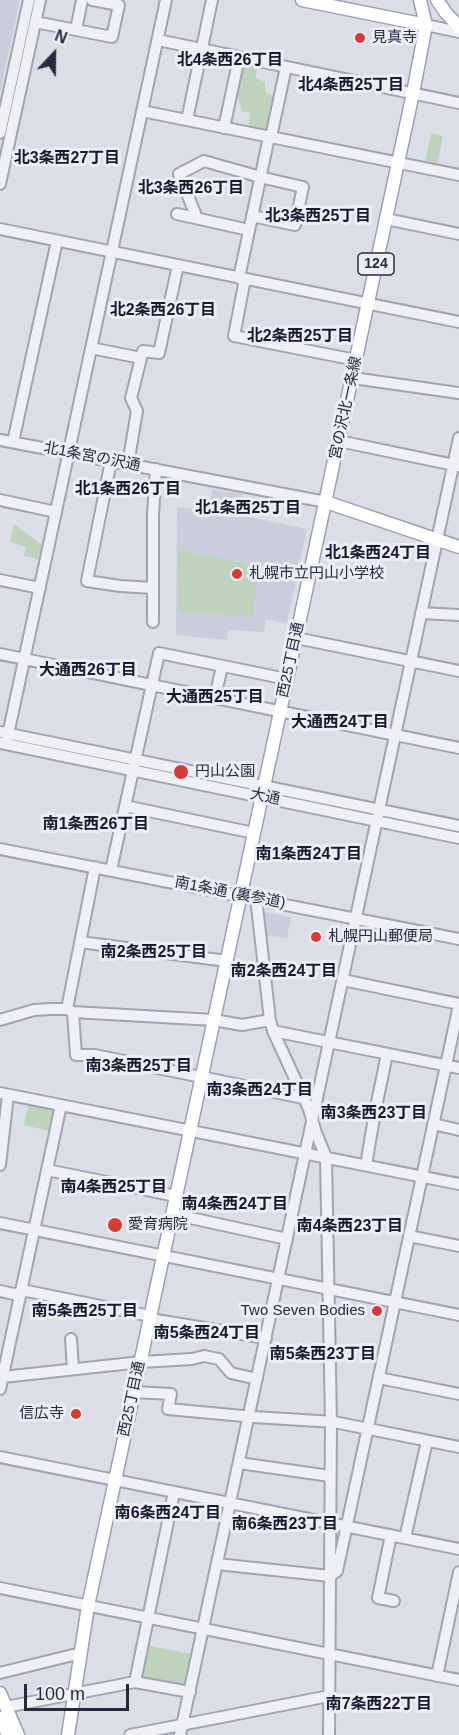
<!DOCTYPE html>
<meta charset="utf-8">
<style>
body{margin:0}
#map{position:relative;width:459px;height:1735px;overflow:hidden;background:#dcdee7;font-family:Helvetica,sans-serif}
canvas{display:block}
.north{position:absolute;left:24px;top:24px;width:60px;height:60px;-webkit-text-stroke:4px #ebeef5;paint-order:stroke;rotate:22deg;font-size:16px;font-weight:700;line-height:24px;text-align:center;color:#252a3f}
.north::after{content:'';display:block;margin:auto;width:21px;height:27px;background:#252a3f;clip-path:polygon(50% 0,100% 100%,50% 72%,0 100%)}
.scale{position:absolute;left:24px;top:1684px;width:105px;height:27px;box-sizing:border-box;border:3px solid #252a3f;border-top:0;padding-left:8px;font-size:18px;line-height:21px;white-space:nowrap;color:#252a3f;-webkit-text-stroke:4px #ebeef5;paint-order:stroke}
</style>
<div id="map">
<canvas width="459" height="1735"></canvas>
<div class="north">N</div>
<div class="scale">100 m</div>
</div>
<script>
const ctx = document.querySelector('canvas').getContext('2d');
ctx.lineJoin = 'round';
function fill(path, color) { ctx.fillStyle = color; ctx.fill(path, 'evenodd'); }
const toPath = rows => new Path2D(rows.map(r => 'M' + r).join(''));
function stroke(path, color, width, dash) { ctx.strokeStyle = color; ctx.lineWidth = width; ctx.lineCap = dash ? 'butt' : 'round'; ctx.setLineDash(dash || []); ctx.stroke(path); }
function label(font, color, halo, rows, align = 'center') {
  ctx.font = font + ' Helvetica,"Noto Sans JP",sans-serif'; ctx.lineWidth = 6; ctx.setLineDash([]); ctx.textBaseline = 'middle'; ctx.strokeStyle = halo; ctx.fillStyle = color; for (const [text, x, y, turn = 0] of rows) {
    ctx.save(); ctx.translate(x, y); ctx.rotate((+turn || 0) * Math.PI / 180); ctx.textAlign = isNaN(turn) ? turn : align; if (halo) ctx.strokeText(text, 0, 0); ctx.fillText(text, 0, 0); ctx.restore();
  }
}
fill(toPath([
 [0,0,20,0,0,92],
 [212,489,242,494,239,515,307,529,287,624,266,619,264,632,228,630,227,640,176,635,177,507,210,511],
 [265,912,291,917,287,938,265,935]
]), '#cacdda');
fill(toPath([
 [239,62,257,65,256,78,265,82,265,92,276,97,270,128,265,130,248,127,250,113,242,111,235,87],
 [431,133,443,136,437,165,425,162],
 [14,524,42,545,38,559,24,556,26,547,10,542],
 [178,550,258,567,253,616,179,612],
 [29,1102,55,1107,49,1131,24,1125],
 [146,1645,191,1654,186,1684,183,1686,139,1678]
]), '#bed2bc');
const minor = toPath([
 [35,22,112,37,119,5,92,0],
 [426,25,459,32],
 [76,30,82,0],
 [158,40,459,103],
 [142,111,459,175],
 [187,120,212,0],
 [224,128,239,58],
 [0,133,29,0],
 [271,137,286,67],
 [0,184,40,0],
 [177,214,249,230],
 [197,218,179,174,204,161,264,178,303,187,295,225,252,216],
 [386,219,459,234],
 [0,229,459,322],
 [239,278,269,137],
 [245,279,234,336,356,360],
 [91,348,141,358],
 [353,378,459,393],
 [0,440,326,502],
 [339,441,459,466],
 [13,442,57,241],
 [111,461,87,581,120,586,153,588],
 [128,464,137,411,131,398,141,358,143,351,159,353,178,265],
 [0,500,56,512],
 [0,580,40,588],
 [421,613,459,615],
 [153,622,153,514,156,469],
 [296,638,459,671],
 [0,654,459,748],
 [215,698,222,666],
 [0,732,459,826],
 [1,743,459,838],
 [6,744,166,0],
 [125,806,254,833],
 [0,849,459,939],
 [111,870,159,653,287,679],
 [256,898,270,1020,273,1031,309,1109,316,1133,326,1157,331,1422,329,1735],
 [80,942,227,961],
 [343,980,459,1004],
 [67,1009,95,867],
 [73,1012,76,1055,95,1055,303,1098],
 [0,1020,34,1010,51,1009,67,1009,73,1012,214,1020,242,1025,270,1020],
 [273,1031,459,1068],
 [0,1093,459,1184],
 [433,1124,459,1130],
 [0,1165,8,1095],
 [366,1165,375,1112,387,1054],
 [47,1170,176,1196],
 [172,1214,287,1239],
 [0,1223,459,1315],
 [409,1236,459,1246],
 [0,1291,14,1294,27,1291,150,1316],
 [150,1319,266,1338],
 [71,1339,73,1369],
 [3,1377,141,1362,192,1359,204,1356,219,1359,231,1373,257,1379],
 [379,1378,459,1394],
 [0,1389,61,1105],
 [134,1392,171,1394,168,1409,254,1417,334,1422,459,1447],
 [0,1457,459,1549],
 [239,1463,330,1476],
 [391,1535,378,1598,394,1601],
 [405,1538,427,1441],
 [217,1564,330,1576,337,1571,459,1005],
 [0,1588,459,1680],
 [0,1673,81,1653],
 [437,1676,459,1572],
 [135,1682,174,1492],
 [6,1707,135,1682,190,1692],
 [130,1735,329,1696],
 [180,1735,459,438]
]);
const major = toPath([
 [302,0,426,25],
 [437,0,446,13,459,27],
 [326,502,459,547],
 [0,1693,18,1735],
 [0,1718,8,1735],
 [68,1735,88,1606,413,93,426,25,420,0]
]);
stroke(minor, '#a1a4b1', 14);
stroke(major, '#9aa0b4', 15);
stroke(minor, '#eff0f5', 10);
stroke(major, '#fff', 12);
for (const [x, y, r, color] of [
 [360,38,6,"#d83a36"],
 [237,574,6,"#d83a36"],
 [181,772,8,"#d83a36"],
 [316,937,6,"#d83a36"],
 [115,1225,8,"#d83a36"],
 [377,1311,6,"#d83a36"],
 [76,1414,6,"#d83a36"]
]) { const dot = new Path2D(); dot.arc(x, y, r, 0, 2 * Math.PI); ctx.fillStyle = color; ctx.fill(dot); stroke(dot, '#ebeef5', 2); }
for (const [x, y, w] of [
 [376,264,36]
]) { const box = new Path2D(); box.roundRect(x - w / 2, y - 11, w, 22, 4.5); ctx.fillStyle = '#ebeef5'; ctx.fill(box); stroke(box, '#252a3f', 1.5); }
label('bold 14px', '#252a3f', null, [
 ["124",376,264]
]);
label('15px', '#252a3f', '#ebeef5', [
 ["見真寺",372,38],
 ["札幌市立円山小学校",249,574],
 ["円山公園",195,772],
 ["札幌円山郵便局",328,937],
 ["愛育病院",128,1225],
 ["Two Seven Bodies",365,1311,"right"],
 ["信広寺",64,1414,"right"]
], 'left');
label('15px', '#252a3f', '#ebeef5', [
 ["宮の沢北一条線",346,408,-78],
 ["北1条宮の沢通",92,457,11],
 ["西25丁目通",291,660,-78],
 ["大通",265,797,12],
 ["南1条通 (裏参道)",230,893,11],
 ["西25丁目通",132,1399,-78]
]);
label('bold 16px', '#171b2f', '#ebeef5', [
 ["北4条西26丁目",230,61],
 ["北4条西25丁目",351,86],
 ["北3条西27丁目",67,159],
 ["北3条西26丁目",191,189],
 ["北3条西25丁目",318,217],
 ["北2条西26丁目",163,311],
 ["北2条西25丁目",300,337],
 ["北1条西26丁目",128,490],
 ["北1条西25丁目",248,509],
 ["北1条西24丁目",378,554],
 ["大通西26丁目",88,671],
 ["大通西25丁目",215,698],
 ["大通西24丁目",340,723],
 ["南1条西26丁目",96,825],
 ["南1条西24丁目",309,855],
 ["南2条西25丁目",154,953],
 ["南2条西24丁目",284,972],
 ["南3条西25丁目",139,1067],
 ["南3条西24丁目",260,1091],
 ["南3条西23丁目",374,1114],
 ["南4条西25丁目",114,1188],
 ["南4条西24丁目",235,1205],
 ["南4条西23丁目",350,1227],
 ["南5条西25丁目",85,1312],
 ["南5条西24丁目",207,1334],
 ["南5条西23丁目",323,1355],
 ["南6条西24丁目",168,1514],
 ["南6条西23丁目",285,1525],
 ["南7条西22丁目",379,1705]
]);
</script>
